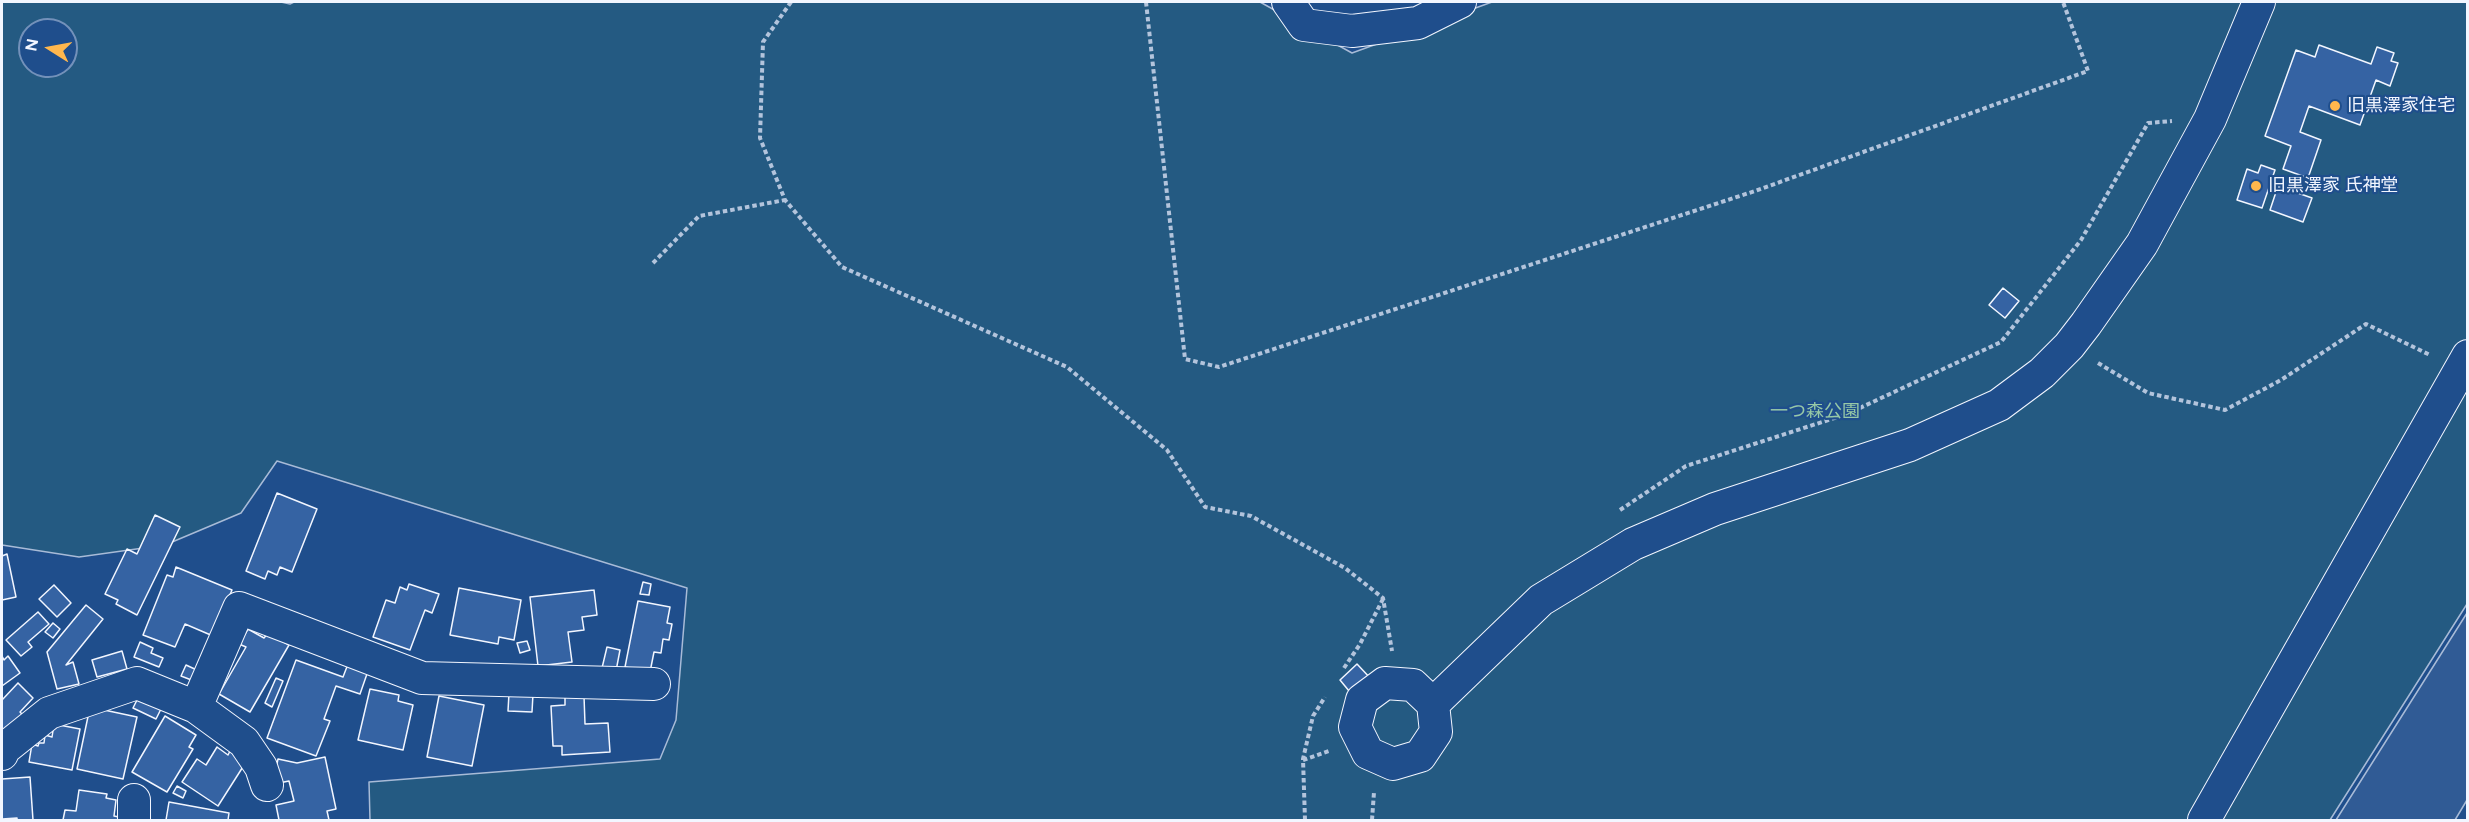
<!DOCTYPE html>
<meta charset="utf-8">
<style>
body{margin:0}
#map{position:relative;width:2469px;height:822px;overflow:hidden;background:#1f4e8c;font-family:Figtree,sans-serif}
canvas{display:block}
.frame{position:absolute;inset:0;border:3px solid #f2f6ff;pointer-events:none}
.north{position:absolute;left:18px;top:18px;width:60px;height:60px;box-sizing:border-box;background:#1f4e8c;border:2px solid #7391ba;border-radius:50%;rotate:281deg;font-size:16px;font-weight:700;line-height:24px;text-align:center;color:#f2f6ff}
.north::after{content:'';display:block;margin:auto;width:21px;height:27px;background:#ffb74d;clip-path:polygon(50% 0,100% 100%,50% 72%,0 100%)}
</style>
<div id="map">
<canvas width="2469" height="822"></canvas>
<div class="frame"></div>
<div class="north">N</div>
</div>
<script>
const ctx = document.querySelector('canvas').getContext('2d');
ctx.lineJoin = 'round';
function fill(path, color) { ctx.fillStyle = color; ctx.fill(path, 'evenodd'); }
const toPath = rows => new Path2D(rows.map(r => 'M' + r).join(''));
function stroke(path, color, width, dash) { ctx.strokeStyle = color; ctx.lineWidth = width; ctx.lineCap = dash ? 'butt' : 'round'; ctx.setLineDash(dash || []); ctx.stroke(path); }
function label(font, color, halo, rows, align = 'center') {
  ctx.font = font + ' Figtree,"Noto Sans JP",sans-serif'; ctx.lineWidth = 4.5; ctx.setLineDash([]); ctx.textBaseline = 'middle'; ctx.strokeStyle = halo; ctx.fillStyle = color; for (const [text, x, y, turn = 0] of rows) {
    ctx.save(); ctx.translate(x, y); ctx.rotate((+turn || 0) * Math.PI / 180); ctx.textAlign = isNaN(turn) ? turn : align; if (halo) ctx.strokeText(text, 0, 0); ctx.fillText(text, 0, 0); ctx.restore();
  }
}
const green = toPath([
 [2,2,281,2,290,4,294,2,1260,2,1352,53,1492,2,2467,2,2467,604,2330,820,370,820,369,782,660,759,676,720,687,588,277,461,241,513,165,545,79,557,2,545,2,2],
 [30,30,66,30,66,66,30,66,30,30]
]);
fill(green, '#245a82');
stroke(green, '#a8bbd7', 1.5);
const parking = toPath([
 [2467,613,2467,800,2455,820,2336,820,2467,613]
]);
fill(parking, '#305b95');
stroke(parking, '#a8bbd7', 1.5);
const building = toPath([
 [2319,45,2371,64,2377,47,2394,53,2391,61,2398,63,2390,86,2376,80,2360,125,2309,106,2300,132,2321,140,2308,178,2283,169,2291,146,2265,136,2296,50,2315,57,2319,45],
 [2261,165,2275,170,2262,208,2237,200,2247,169,2258,173,2261,165],
 [2278,186,2312,198,2303,222,2270,210,2278,186],
 [2003,288,2019,301,2005,318,1989,305,2003,288],
 [277,493,317,509,292,572,280,567,277,575,268,571,265,579,246,571,277,493],
 [155,515,180,527,137,615,116,604,118,600,105,594,127,549,137,554,155,515],
 [7,554,16,597,2,600,2,556,7,554],
 [176,567,232,590,213,636,185,624,175,647,143,635,167,575,173,577,176,567],
 [643,582,651,584,649,595,640,594,643,582],
 [409,584,439,594,432,613,425,610,410,650,373,637,386,600,395,603,400,587,407,590,409,584],
 [54,585,71,603,57,617,39,599,54,585],
 [459,588,521,600,514,640,499,637,498,644,450,635,459,588],
 [594,590,597,615,582,617,584,630,568,632,572,662,538,666,530,597,594,590],
 [638,601,670,607,667,623,672,624,669,640,663,639,661,653,654,652,650,672,625,667,638,601],
 [86,605,103,619,66,665,73,662,79,684,57,689,47,652,86,605],
 [38,612,49,624,28,642,32,647,21,656,6,640,38,612],
 [53,623,60,629,53,638,45,632,53,623],
 [248,629,264,638,268,633,289,645,250,712,219,694,246,647,239,644,248,629],
 [527,641,530,650,520,653,517,643,527,641],
 [140,642,153,648,151,653,163,658,159,667,134,657,140,642],
 [607,647,620,650,616,671,602,668,607,647],
 [122,651,127,669,97,677,92,660,122,651],
 [2,656,4,660,8,656,20,673,2,686,2,656],
 [296,660,343,677,348,664,368,671,360,694,336,686,324,719,330,721,316,756,267,738,296,660],
 [1357,664,1372,680,1354,697,1340,680,1357,664],
 [186,665,199,671,194,681,181,676,186,665],
 [276,678,283,681,272,707,265,703,276,678],
 [18,683,33,698,20,712,25,717,2,741,2,700,18,683],
 [370,689,399,695,398,701,413,705,403,750,358,740,370,689],
 [142,690,165,701,156,719,133,708,142,690],
 [509,693,533,694,532,712,508,711,509,693],
 [439,696,484,705,472,766,427,757,439,696],
 [584,696,585,724,608,723,610,752,562,755,562,746,553,746,551,706,565,705,565,697,584,696],
 [90,707,137,717,123,779,77,769,90,707],
 [165,716,196,735,189,747,193,749,167,792,132,772,165,716],
 [54,724,80,729,72,770,29,762,32,744,38,746,39,743,44,743,45,735,52,737,54,724],
 [217,747,228,755,230,751,246,762,218,806,182,782,197,759,206,765,217,747],
 [325,757,336,809,327,811,329,820,279,820,276,805,294,801,289,781,279,783,274,778,278,759,297,763,325,757],
 [30,777,33,820,17,820,17,818,2,819,2,779,30,777],
 [177,786,186,791,183,798,173,793,177,786],
 [79,790,107,794,106,798,116,800,114,816,119,817,118,820,63,820,65,810,76,811,79,790],
 [169,802,229,813,228,820,166,820,169,802]
]);
fill(building, '#3563a3');
stroke(building, '#f2f6ff', 1.5);
const street = toPath([
 [1288,2,1304,25,1352,31,1418,23,1460,2],
 [1385,683,1413,685,1433,704,1436,732,1420,756,1393,764,1368,753,1355,727,1362,700,1385,683],
 [1433,704,1541,600,1633,544,1715,509,1910,445,1999,405,2042,373,2069,346,2086,324,2142,244,2210,119,2259,2],
 [196,707,239,608,422,678,654,684],
 [2,754,4,749,49,713,137,683,196,707,244,742,261,767,267,785],
 [134,800,134,820],
 [2204,820,2468,356]
]);
stroke(street, '#f2f6ff', 34);
stroke(toPath([
 [791,2,763,42,760,138,785,200,842,267,1067,367,1167,450,1205,507,1251,516,1345,568,1383,598,1392,651],
 [1146,2,1185,359,1219,367,1755,191,2088,71,2063,2],
 [653,263,699,216,785,200],
 [2098,363,2148,393,2225,410,2281,380,2366,324,2430,355],
 [1620,510,1686,466,1847,414,2001,342,2081,240,2148,123,2172,121],
 [1344,668,1360,644,1383,599],
 [1303,760,1329,751],
 [1305,820,1303,759,1313,716,1325,697],
 [1372,820,1374,792]
]), '#b3c4dc', 4, [4.5, 3]);
stroke(street, '#1f4e8c', 32);
for (const [x, y, r, color] of [
 [2335,106,6,"#ffb74d"],
 [2256,186,6,"#ffb74d"]
]) { const dot = new Path2D(); dot.arc(x, y, r, 0, 2 * Math.PI); ctx.fillStyle = color; ctx.fill(dot); stroke(dot, '#1f4e8c', 2); }
label('18px', '#f2f6ff', '#1f4e8c', [
 ["旧黒澤家住宅",2347,106],
 ["旧黒澤家 氏神堂",2268,186]
], 'left');
label('18px', '#97c8a6', '#1f4e8c', [
 ["一つ森公園",1815,412]
]);
</script>
